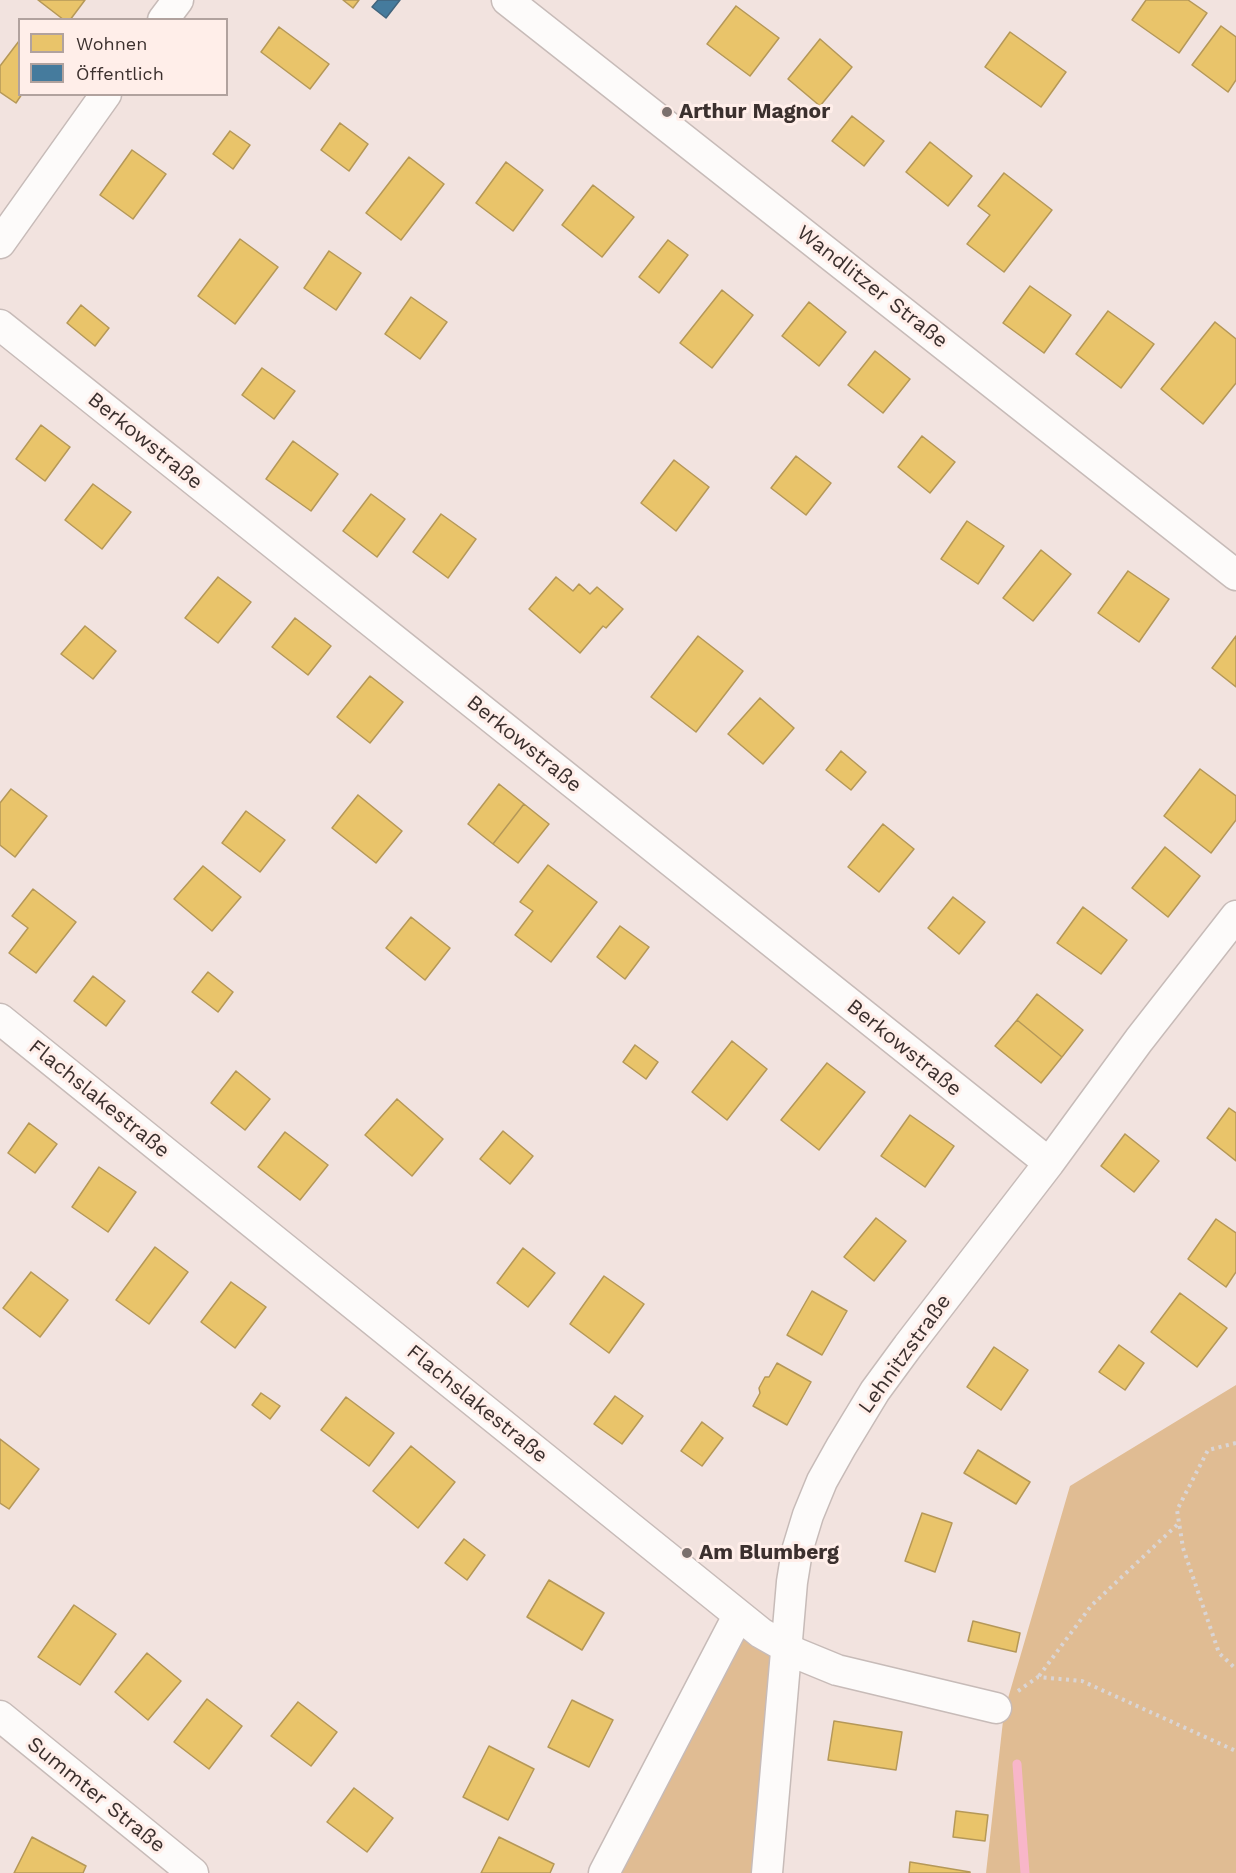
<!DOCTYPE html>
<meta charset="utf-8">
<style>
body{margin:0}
#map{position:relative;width:1236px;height:1873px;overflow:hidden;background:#f2e3df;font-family:"Work Sans",sans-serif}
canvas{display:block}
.legend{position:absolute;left:18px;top:18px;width:210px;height:78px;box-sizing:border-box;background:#ffeee9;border:2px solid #b1a29e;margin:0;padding:8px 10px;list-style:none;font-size:18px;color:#3b302e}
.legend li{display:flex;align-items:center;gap:12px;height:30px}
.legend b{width:30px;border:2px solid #b1a29e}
</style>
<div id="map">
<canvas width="1236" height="1873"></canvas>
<ul class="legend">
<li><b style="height:16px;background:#e9c46a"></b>Wohnen</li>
<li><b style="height:16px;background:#457b9d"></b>Öffentlich</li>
</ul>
</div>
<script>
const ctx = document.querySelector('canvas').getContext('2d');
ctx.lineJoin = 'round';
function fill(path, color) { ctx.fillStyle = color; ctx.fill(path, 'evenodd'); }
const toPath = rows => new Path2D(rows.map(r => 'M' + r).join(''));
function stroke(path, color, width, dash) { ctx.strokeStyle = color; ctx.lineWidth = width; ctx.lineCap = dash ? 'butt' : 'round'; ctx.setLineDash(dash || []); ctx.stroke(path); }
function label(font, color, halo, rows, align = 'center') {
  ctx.font = font + ' "Work Sans",sans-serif'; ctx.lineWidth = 6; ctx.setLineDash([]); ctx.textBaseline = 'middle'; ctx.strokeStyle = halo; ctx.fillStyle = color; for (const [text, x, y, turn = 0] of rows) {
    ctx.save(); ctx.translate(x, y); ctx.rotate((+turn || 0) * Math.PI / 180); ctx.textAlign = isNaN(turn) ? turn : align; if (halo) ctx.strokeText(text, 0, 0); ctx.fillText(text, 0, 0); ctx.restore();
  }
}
fill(toPath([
 [1236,1385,1236,1873,986,1873,1004,1712,1070,1486],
 [738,1616,773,1640,767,1873,604,1873]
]), '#e0bc93');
const homes = toPath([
 [38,0,85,0,70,20,64,20,38,0],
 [343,0,359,0,353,8,343,0],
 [1146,0,1188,0,1207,13,1179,53,1132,20,1146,0],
 [736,6,779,38,750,76,707,44,736,6],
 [1221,26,1236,37,1236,80,1228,92,1192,65,1221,26],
 [279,27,329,64,310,89,261,52,279,27],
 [1010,32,1066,72,1041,107,985,67,1010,32],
 [820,39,852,67,820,106,788,79,820,39],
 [19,41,20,94,22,94,16,103,0,92,0,66,19,41],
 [852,116,884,141,864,166,832,141,852,116],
 [340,123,368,144,349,171,321,150,340,123],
 [230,131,250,145,233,169,213,154,230,131],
 [930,142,972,176,948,206,906,172,930,142],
 [132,150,166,174,133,219,100,195,132,150],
 [409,157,444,184,401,240,366,213,409,157],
 [506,162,543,190,513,231,476,203,506,162],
 [1004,173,1052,210,1004,272,967,244,990,215,978,206,1004,173],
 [593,185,634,217,602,257,562,225,593,185],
 [240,239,278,267,235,324,198,296,240,239],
 [668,240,688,255,659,293,639,277,668,240],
 [329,251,361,273,336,310,304,288,329,251],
 [1030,286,1071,315,1044,353,1003,323,1030,286],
 [722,290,753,315,712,368,680,343,722,290],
 [411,297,447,322,420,359,385,334,411,297],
 [809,302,846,332,819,366,782,336,809,302],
 [81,305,109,328,95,346,67,323,81,305],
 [1108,311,1154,344,1121,388,1076,354,1108,311],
 [1215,322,1236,339,1236,383,1203,424,1161,389,1215,322],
 [875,351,910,379,883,413,848,385,875,351],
 [262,368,295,391,274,419,242,395,262,368],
 [41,425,70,447,45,481,16,459,41,425],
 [922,436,955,462,930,493,898,467,922,436],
 [293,441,338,474,311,511,266,479,293,441],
 [796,456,831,483,806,515,771,488,796,456],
 [674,460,709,487,676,531,641,503,674,460],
 [93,484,131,512,102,549,65,520,93,484],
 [371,494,405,519,377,557,343,531,371,494],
 [441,514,476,539,448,578,413,552,441,514],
 [967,521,1004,546,978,584,941,559,967,521],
 [1041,550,1071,574,1033,621,1003,598,1041,550],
 [1128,571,1169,599,1139,642,1098,613,1128,571],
 [218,577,251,602,218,643,185,618,218,577],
 [556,577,573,591,579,584,590,594,597,587,623,609,606,628,603,626,580,653,529,609,556,577],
 [295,618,331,646,308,675,272,647,295,618],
 [85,626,116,651,93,679,61,654,85,626],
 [698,636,743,671,696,732,651,697,698,636],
 [1236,636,1236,687,1212,668,1236,636],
 [370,676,403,702,370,743,337,717,370,676],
 [760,698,794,728,763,764,728,734,760,698],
 [841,751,866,772,851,790,826,770,841,751],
 [1200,769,1236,796,1236,820,1211,853,1164,816,1200,769],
 [499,784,524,804,493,844,468,824,499,784],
 [11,789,47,816,15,857,0,845,0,803,11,789],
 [358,795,402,831,376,863,332,828,358,795],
 [524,804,549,824,518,863,493,844,524,804],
 [246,811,285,840,260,872,222,843,246,811],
 [883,824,914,849,879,892,848,867,883,824],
 [1165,847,1200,876,1168,917,1132,888,1165,847],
 [548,865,597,902,551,962,515,935,533,911,520,902,548,865],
 [203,866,241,897,212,931,174,899,203,866],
 [33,889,76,922,36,973,9,953,28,928,12,916,33,889],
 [953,897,985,922,959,954,928,928,953,897],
 [1083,907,1127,940,1101,974,1057,943,1083,907],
 [411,917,450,948,425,980,386,948,411,917],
 [620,926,649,947,625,979,597,957,620,926],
 [208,972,233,992,218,1012,192,992,208,972],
 [93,976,125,1001,106,1026,74,1001,93,976],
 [1037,994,1083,1030,1062,1057,1017,1020,1037,994],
 [1017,1020,1062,1057,1041,1083,995,1046,1017,1020],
 [732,1041,767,1069,727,1120,692,1092,732,1041],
 [635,1045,658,1062,646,1079,623,1062,635,1045],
 [827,1063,865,1092,819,1150,781,1120,827,1063],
 [236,1071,270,1099,245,1130,211,1103,236,1071],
 [397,1099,443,1139,412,1176,365,1135,397,1099],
 [1229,1108,1236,1113,1236,1161,1207,1138,1229,1108],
 [910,1115,954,1146,925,1187,881,1156,910,1115],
 [29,1123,57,1144,35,1173,8,1153,29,1123],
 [503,1131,533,1156,510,1184,480,1159,503,1131],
 [285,1132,328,1165,300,1200,258,1167,285,1132],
 [1125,1134,1159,1161,1134,1192,1101,1166,1125,1134],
 [99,1167,136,1192,108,1232,72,1207,99,1167],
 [876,1218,906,1241,874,1281,844,1257,876,1218],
 [1216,1219,1236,1233,1236,1272,1226,1287,1188,1259,1216,1219],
 [155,1247,188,1272,149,1324,116,1300,155,1247],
 [523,1248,555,1273,528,1307,497,1283,523,1248],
 [31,1272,68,1300,40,1337,3,1308,31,1272],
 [604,1276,644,1304,609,1353,570,1324,604,1276],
 [231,1282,266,1307,235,1348,201,1322,231,1282],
 [812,1291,847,1311,822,1355,787,1335,812,1291],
 [1180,1293,1227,1328,1197,1367,1151,1332,1180,1293],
 [1119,1345,1144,1363,1125,1390,1099,1372,1119,1345],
 [994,1347,1028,1370,1001,1410,967,1387,994,1347],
 [777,1363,811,1382,787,1425,753,1406,760,1393,759,1388,765,1377,769,1377,777,1363],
 [261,1393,280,1406,270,1419,252,1405,261,1393],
 [615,1396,643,1416,622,1444,594,1424,615,1396],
 [346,1397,394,1433,369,1466,321,1430,346,1397],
 [702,1422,723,1438,702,1466,681,1451,702,1422],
 [0,1439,39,1469,9,1509,0,1503,0,1439],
 [411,1446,455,1482,418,1528,373,1491,411,1446],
 [978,1450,1030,1482,1016,1504,964,1473,978,1450],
 [922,1513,952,1523,935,1572,905,1561,922,1513],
 [464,1539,485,1555,467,1580,445,1563,464,1539],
 [549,1580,604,1613,582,1650,527,1617,549,1580],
 [74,1605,116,1634,80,1685,38,1657,74,1605],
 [973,1621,1020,1633,1016,1652,968,1641,973,1621],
 [147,1653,181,1681,148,1720,115,1692,147,1653],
 [207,1699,242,1726,209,1769,174,1742,207,1699],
 [572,1700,613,1720,589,1767,548,1747,572,1700],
 [298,1702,337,1732,311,1766,271,1736,298,1702],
 [834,1721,902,1732,896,1770,828,1760,834,1721],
 [489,1746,534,1769,508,1820,463,1797,489,1746],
 [354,1788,393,1818,367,1852,327,1822,354,1788],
 [956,1811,988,1815,985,1841,953,1837,956,1811],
 [32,1837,86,1866,83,1873,14,1873,32,1837],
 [499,1837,554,1864,550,1873,481,1873,499,1837],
 [910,1862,970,1872,970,1873,909,1873,910,1862]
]);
fill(homes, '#e9c46a');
stroke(homes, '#b59858', 1.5);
const public = toPath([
 [378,0,400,0,386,18,372,7,378,0]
]);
fill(public, '#457b9d');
stroke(public, '#42647c', 1.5);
stroke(toPath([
 [1017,1764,1025,1873]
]), '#f8b6c9', 9);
const minor = toPath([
 [507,0,1236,575],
 [163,20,178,0],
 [0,243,106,94],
 [0,325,1049,1163],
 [0,1019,761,1633,798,1654,837,1670,996,1708],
 [0,1716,193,1873],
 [604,1873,738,1616],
 [767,1873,792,1582,797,1551,808,1515,822,1481,841,1447,875,1391,908,1346,1049,1163,1139,1040,1236,916]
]);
stroke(minor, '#c7bbb8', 33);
stroke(toPath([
 [1236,1443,1208,1450,1177,1510,1183,1548,1219,1653,1236,1669],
 [1039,1676,1091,1606,1179,1523],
 [1018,1691,1038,1677,1082,1681,1236,1751]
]), '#dad5d5', 4, [3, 4.5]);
stroke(minor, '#fdfbfa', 30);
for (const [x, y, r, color] of [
 [667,112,6,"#7b6f6c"],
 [687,1553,6,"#7b6f6c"]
]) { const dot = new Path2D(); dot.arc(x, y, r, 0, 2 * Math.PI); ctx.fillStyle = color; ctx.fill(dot); stroke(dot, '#ffeee9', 2); }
label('bold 21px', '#3b302e', '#ffeee9', [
 ["Arthur Magnor",679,112],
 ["Am Blumberg",699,1553]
], 'left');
label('21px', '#3b302e', '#ffeee9', [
 ["Wandlitzer Straße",872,287,38],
 ["Berkowstraße",145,441,39],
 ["Berkowstraße",524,744,39],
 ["Berkowstraße",904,1048,39],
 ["Flachslakestraße",99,1099,39],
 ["Lehnitzstraße",905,1354,-54],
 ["Flachslakestraße",477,1404,39],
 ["Summter Straße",96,1795,39]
]);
</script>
